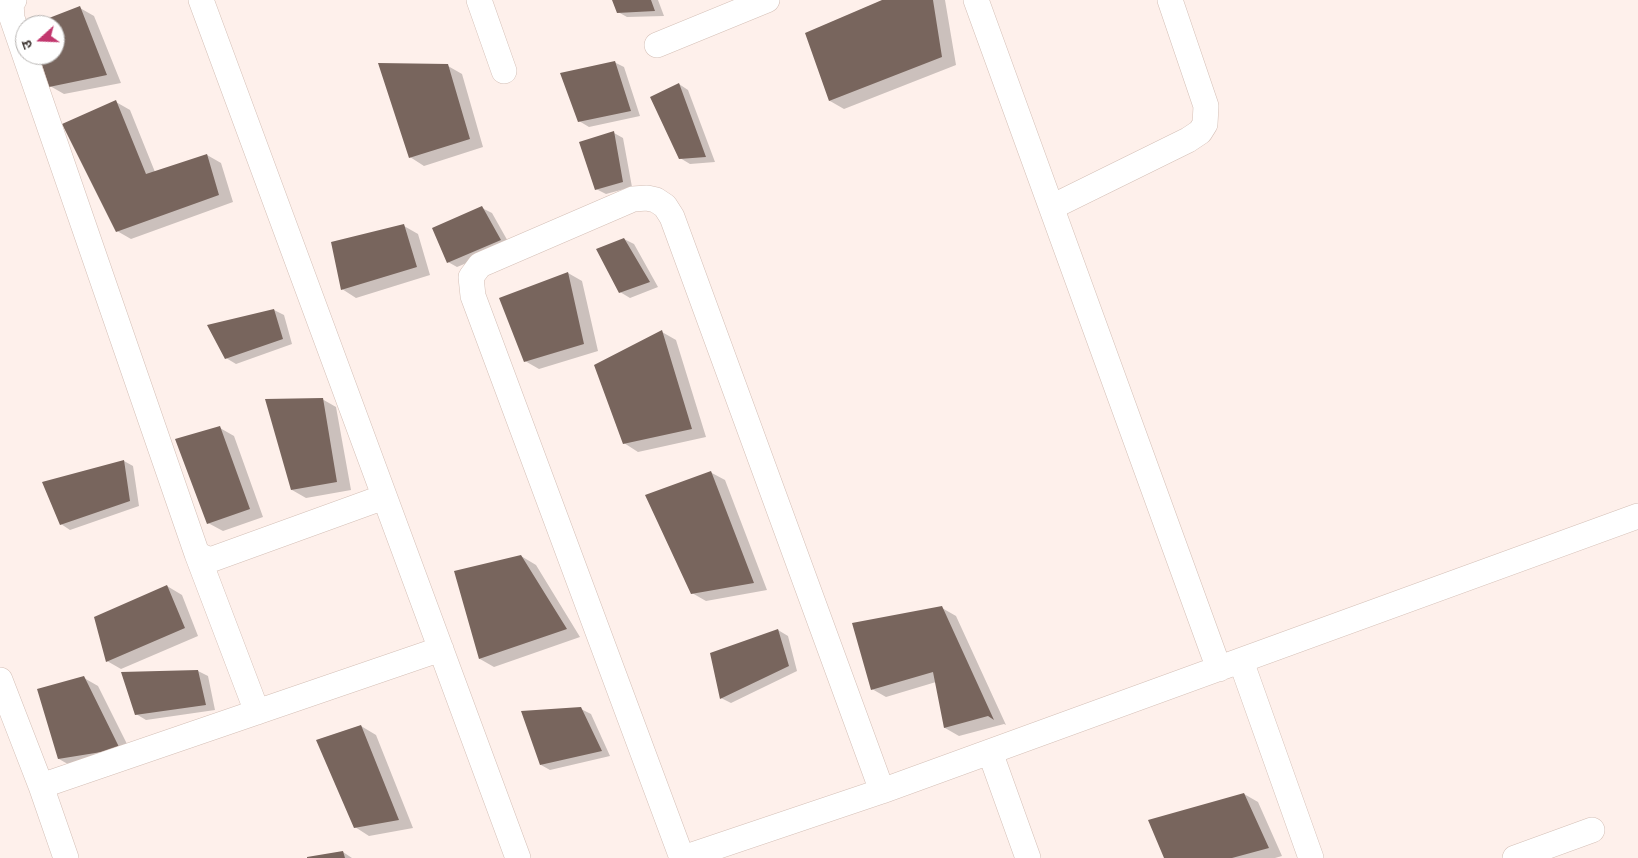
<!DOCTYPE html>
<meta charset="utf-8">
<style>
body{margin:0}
#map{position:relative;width:1638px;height:858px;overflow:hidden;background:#fef0eb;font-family:"Roboto Condensed","Noto Sans Devanagari",sans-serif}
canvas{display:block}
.north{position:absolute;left:15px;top:15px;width:50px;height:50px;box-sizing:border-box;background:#fff;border:1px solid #b4b1af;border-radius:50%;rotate:250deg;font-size:14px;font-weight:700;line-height:20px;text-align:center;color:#433b37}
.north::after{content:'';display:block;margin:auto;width:18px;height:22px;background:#c2376e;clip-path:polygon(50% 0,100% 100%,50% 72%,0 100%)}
</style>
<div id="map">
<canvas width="1638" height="858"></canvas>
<div class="north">उ</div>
</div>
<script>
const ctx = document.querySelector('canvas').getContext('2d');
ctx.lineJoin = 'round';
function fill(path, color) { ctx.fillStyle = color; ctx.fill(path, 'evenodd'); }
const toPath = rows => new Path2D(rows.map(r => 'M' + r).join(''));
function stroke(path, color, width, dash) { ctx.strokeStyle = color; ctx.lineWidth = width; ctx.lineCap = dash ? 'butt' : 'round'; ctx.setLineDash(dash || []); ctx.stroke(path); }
fill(toPath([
 [614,0,658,0,664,16,627,17,618,12],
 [885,0,945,0,956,65,844,109,830,101,807,33],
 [80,8,94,16,121,83,64,94,50,86,40,55,55,55,55,25,34,25],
 [614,62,624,67,640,116,589,127,579,121],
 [448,66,462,74,483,147,424,166,410,157],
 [679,84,688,90,715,162,690,164,680,158],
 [116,102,130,110,155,172,207,155,221,163,233,202,131,239,117,231],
 [614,133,623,138,632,187,606,194,596,189],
 [482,208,492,213,510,245,457,267,448,262],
 [404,226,418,234,430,275,356,298,342,289],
 [624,239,634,244,658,287,630,298,620,292],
 [568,273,582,281,598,351,539,369,525,361],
 [274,310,284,315,292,344,236,364,226,358],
 [662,332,676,340,706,437,638,452,624,443],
 [322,399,336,407,351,490,306,498,292,490],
 [220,428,234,436,263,517,223,531,208,523],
 [124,461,133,466,139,506,70,530,61,524],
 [710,472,725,480,767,590,706,601,692,593],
 [521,556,536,565,580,637,494,667,480,659],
 [167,586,182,595,198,636,121,669,107,661],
 [942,608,956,616,1006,725,1004,724,959,736,945,728,936,682,886,697,872,689],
 [778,630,788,636,797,671,731,703,721,698,712,653],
 [198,671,208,676,215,710,146,720,136,714],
 [84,678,98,686,133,756,73,767,59,759],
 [581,709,591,714,610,756,550,770,541,765],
 [361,726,376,735,413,828,369,836,355,827],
 [1244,794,1258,802,1282,856,1275,858,1165,858],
 [343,852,352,858,308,858]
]), '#0003');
fill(toPath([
 [612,0,651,0,655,11,617,13],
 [882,0,933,0,942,57,829,101,805,33],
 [80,6,107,75,49,87,39,55,55,55,55,25,31,25],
 [615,61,631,111,578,122,560,73],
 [378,63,448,64,470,139,409,158],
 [679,83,706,157,679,159,650,97],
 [116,100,146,174,207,154,219,195,116,232,62,124],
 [614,131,623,182,595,190,579,142],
 [482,206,501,240,447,263,432,228],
 [404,224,417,267,341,290,331,242],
 [624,238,650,282,619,293,596,249],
 [568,272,584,344,524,362,499,298],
 [274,309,283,339,225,359,207,325],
 [662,330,692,429,623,444,594,365],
 [323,398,337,482,291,490,265,399],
 [220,426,250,509,207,524,175,439],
 [124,460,130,501,60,525,42,482],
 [711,471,754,583,691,594,645,495],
 [521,555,567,629,479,659,454,571],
 [167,585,185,628,106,662,94,617],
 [942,606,994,720,988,716,944,728,933,672,871,690,852,623],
 [778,629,789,666,720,699,710,653],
 [198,670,206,705,135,715,121,672],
 [84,676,120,749,58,759,37,689],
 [581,707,602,751,540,765,521,711],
 [361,725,399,820,354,828,316,740],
 [1244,793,1269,848,1232,858,1164,858,1148,820],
 [343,851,345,858,307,858,307,857]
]), '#78655d');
const street = toPath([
 [14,0,11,3,12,18,197,554,210,560,384,497],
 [201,0,518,858],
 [479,0,504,71],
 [976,0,1219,669],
 [657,45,767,0],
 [1052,207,1188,140,1200,132,1205,124,1206,106,1170,0],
 [197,554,257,712],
 [1241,661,1311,858],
 [0,680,41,786,441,649],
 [990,752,1028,858],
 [41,786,66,858],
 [682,858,473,296,471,277,480,265,633,199,647,198,656,200,665,206,672,217,882,791],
 [683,858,882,791,1638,516],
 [1515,858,1592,830]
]);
stroke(street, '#d4bfb6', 26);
stroke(street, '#fff', 25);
</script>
